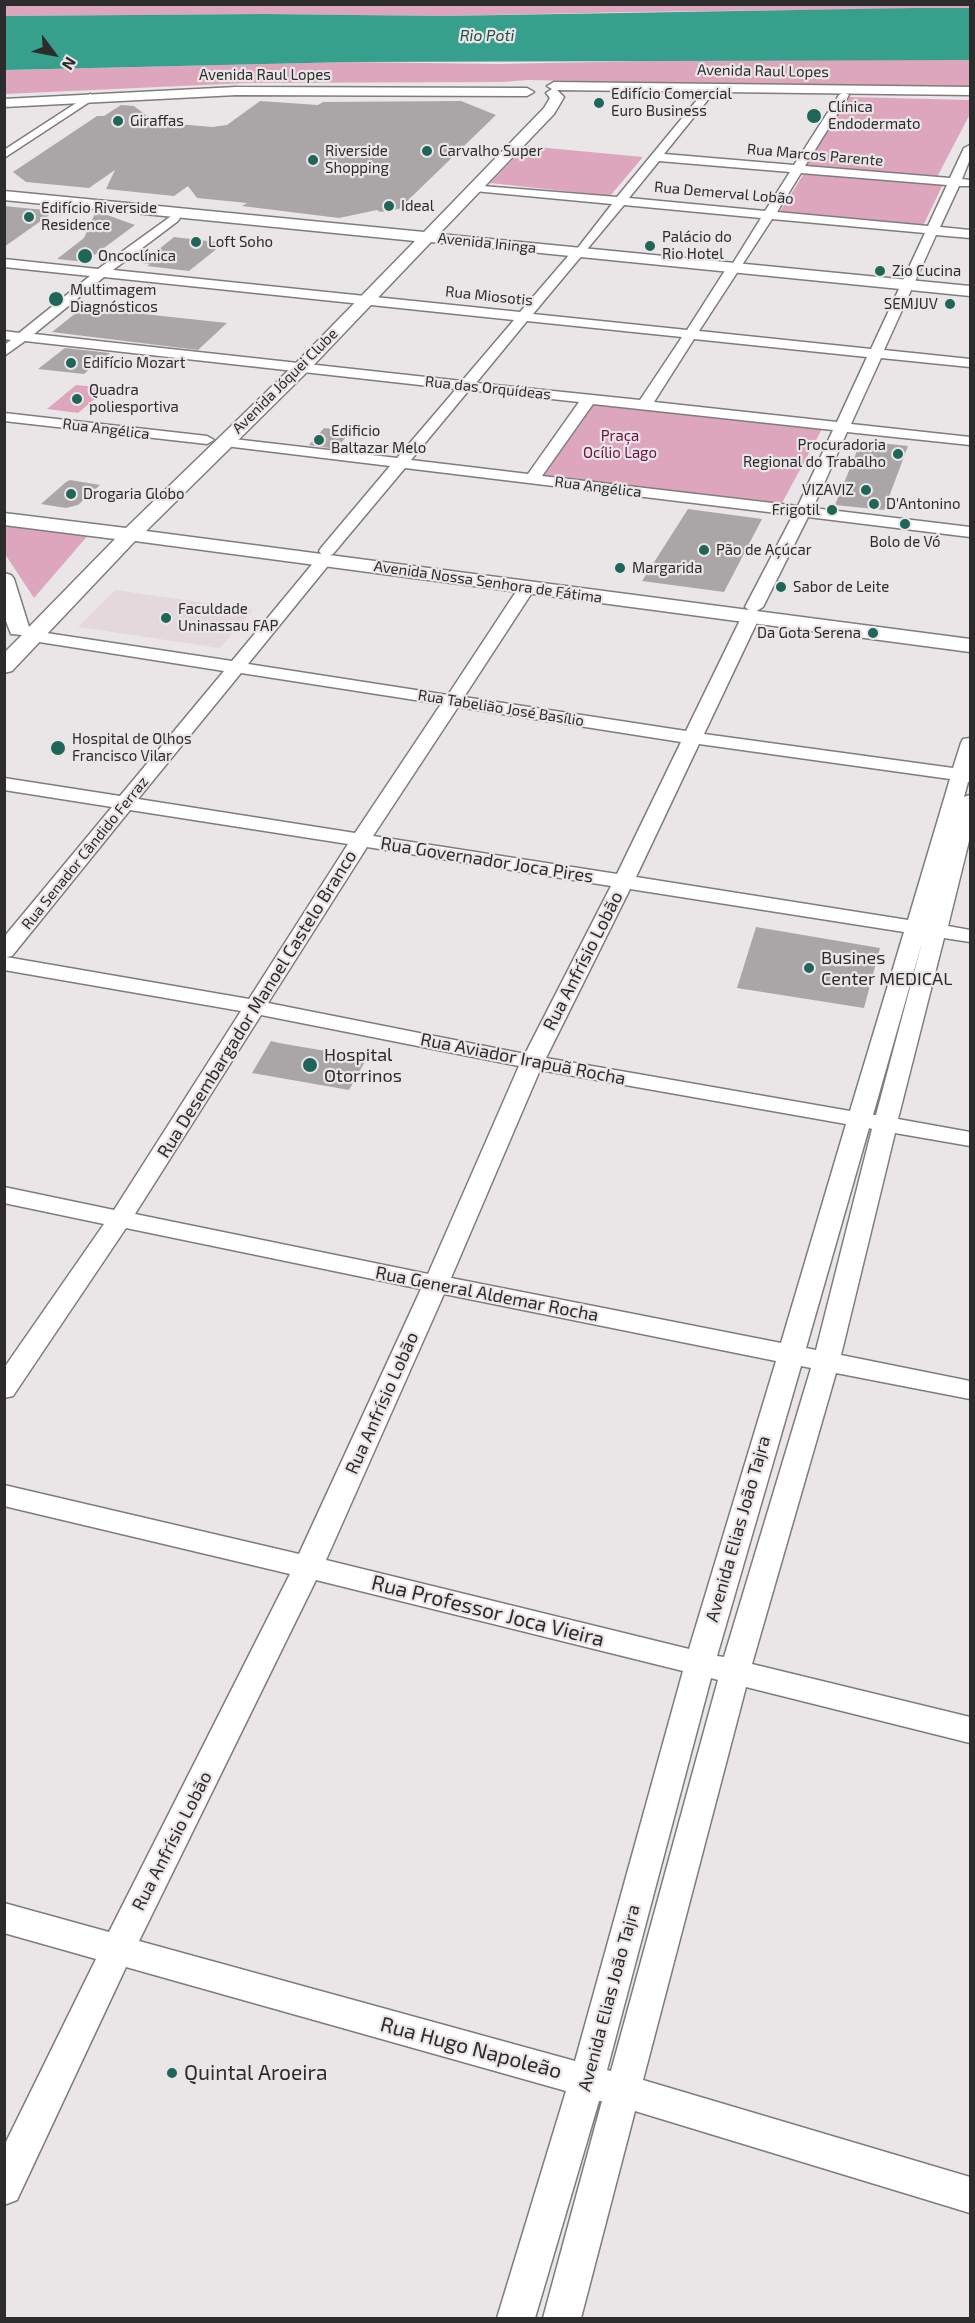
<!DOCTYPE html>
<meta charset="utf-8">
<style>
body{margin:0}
#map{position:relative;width:975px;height:2323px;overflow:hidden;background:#eae6e7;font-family:"Exo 2",sans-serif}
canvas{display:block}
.frame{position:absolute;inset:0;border:6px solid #2d2c2c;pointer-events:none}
.north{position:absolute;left:24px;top:24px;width:60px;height:60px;-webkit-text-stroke:4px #eae6e7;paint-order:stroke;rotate:122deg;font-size:16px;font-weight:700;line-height:24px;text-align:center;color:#2d2c2c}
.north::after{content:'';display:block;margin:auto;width:21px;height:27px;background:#2d2c2c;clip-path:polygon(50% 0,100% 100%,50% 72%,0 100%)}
</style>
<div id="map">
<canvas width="975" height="2323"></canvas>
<div class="frame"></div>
<div class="north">N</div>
</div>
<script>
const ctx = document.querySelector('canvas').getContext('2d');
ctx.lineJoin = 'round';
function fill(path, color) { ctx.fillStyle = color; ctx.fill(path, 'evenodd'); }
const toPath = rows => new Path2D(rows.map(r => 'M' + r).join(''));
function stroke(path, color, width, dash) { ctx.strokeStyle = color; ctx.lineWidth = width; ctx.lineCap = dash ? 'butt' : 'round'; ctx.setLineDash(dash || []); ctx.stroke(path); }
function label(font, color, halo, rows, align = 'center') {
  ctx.font = font + ' "Exo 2",sans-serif'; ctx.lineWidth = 4.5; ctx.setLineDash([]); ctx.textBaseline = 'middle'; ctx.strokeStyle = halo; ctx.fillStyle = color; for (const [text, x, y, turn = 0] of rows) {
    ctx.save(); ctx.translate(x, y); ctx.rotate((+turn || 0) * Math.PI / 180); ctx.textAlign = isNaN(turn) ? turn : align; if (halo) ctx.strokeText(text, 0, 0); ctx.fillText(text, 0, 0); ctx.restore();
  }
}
fill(toPath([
 [115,590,253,610,220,648,78,627]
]), '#e4d8dc');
fill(toPath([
 [970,4,970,8,632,12,444,16,263,14,5,16,4,5],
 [695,60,970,60,970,89,528,80,503,82,247,83,5,94,5,70,351,62,497,64],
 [849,97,970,100,970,114,937,177,805,165],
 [526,146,643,157,610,196,490,183],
 [805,172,943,184,923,226,779,213],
 [76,385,108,388,78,413,47,409],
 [593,402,822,429,782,503,540,476],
 [5,523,90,533,34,598,5,554]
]), '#dda6bd');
fill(toPath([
 [914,8,970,8,970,60,351,62,5,70,5,16,263,14,444,16]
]), '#37a08c');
fill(toPath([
 [260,101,318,105,323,102,461,101,496,115,399,209,380,212,377,210,339,218,242,206,247,203,197,198,188,186,174,196,106,189,115,170,89,188,26,182,13,172,97,116,104,116,121,105,134,106,147,116,161,118,155,122,212,127,227,125],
 [4,206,55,211,4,247],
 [96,211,135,225,85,262,57,259,84,238],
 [174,237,224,243,189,271,147,266,150,264,142,263],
 [82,308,116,311,227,323,198,350,52,332],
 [65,348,110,353,84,374,38,369],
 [324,428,351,431,336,449,309,445],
 [861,441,908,446,884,510,835,505],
 [70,480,100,485,78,505,66,508,41,504,66,482],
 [688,509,762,519,724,592,642,581],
 [756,927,880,948,864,1008,737,988],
 [271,1041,279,1043,367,1058,349,1090,252,1073]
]), '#aaa6a8');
const minor = toPath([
 [710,88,715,91,664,154,794,165,839,95,844,92,849,95,805,166,950,178,964,148,970,145,970,159,962,179,970,180,970,186,959,186,940,227,970,230,970,238,936,235,884,350,970,359,970,367,881,358,851,424,970,437,970,445,847,432,813,508,970,527,970,537,808,517,763,607,755,612,760,616,704,734,953,768,961,743,963,739,970,738,970,782,968,782,964,797,970,795,970,837,948,926,970,930,970,942,944,938,898,1119,970,1132,970,1146,895,1133,841,1355,970,1381,970,1399,836,1373,752,1664,970,1717,970,1743,746,1687,643,2080,970,2177,970,2213,635,2111,581,2318,543,2318,602,2101,599,2101,535,2318,497,2318,566,2091,126,1967,17,2200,4,2205,4,2146,96,1959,4,1933,4,1903,109,1932,290,1574,4,1506,4,1485,299,1554,421,1289,126,1228,13,1396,4,1398,4,1368,104,1224,4,1203,4,1187,114,1210,241,1011,4,970,4,937,112,807,4,790,4,778,120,796,224,671,33,641,27,640,24,636,27,632,33,631,232,661,319,556,322,555,319,551,321,548,390,466,225,446,218,442,220,439,225,438,397,458,456,389,25,341,4,356,4,345,11,340,4,339,4,331,19,333,90,276,4,267,4,259,98,269,174,214,180,218,178,221,113,270,520,312,569,255,573,254,612,204,474,191,468,187,470,185,617,197,706,89,710,88],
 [659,161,790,172,765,211,629,198,659,161],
 [801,173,947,185,928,226,777,212,801,173],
 [624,205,761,218,730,268,726,269,687,330,533,314,624,205],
 [772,219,925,233,871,349,699,331,772,219],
 [104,277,514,320,462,381,34,334,104,277],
 [527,321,682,337,640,400,476,383,527,321],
 [694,339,867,357,837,422,654,402,694,339],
 [469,390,579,402,528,474,411,460,469,390],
 [593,404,833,430,798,506,542,476,593,404],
 [405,468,793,515,745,607,750,611,742,616,686,731,464,697,535,588,527,583,521,584,448,695,248,664,331,562,333,559,330,555,333,554,405,468],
 [241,673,441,704,355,833,138,799,241,673],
 [458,707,681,742,617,874,373,836,458,707],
 [699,744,950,779,908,920,636,877,699,744],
 [130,810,348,844,249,999,6,957,12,956,130,810],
 [367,847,611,886,525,1054,268,1003,367,847],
 [630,889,904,932,850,1111,546,1058,630,889],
 [923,939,876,1115,873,1115,923,939],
 [261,1015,519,1066,428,1274,135,1214,261,1015],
 [540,1070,846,1124,781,1343,451,1278,540,1070],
 [869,1128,872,1129,816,1350,806,1348,869,1128],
 [444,1294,776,1361,689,1649,326,1560,444,1294],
 [801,1366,811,1368,724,1657,717,1656,801,1366],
 [316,1580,683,1671,575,2061,139,1941,316,1580],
 [711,1678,718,1680,611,2071,607,2070,711,1678],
 [90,94,95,97,94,99,4,158,4,150,90,94],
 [4,413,207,436,214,440,207,444,4,421,4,413]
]);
const major = toPath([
 [554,82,970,87,970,95,557,90,564,97,554,114,439,234,970,286,970,296,431,242,307,372,146,531,970,639,970,652,135,541,12,671,4,673,4,653,22,635,11,634,4,616,4,573,11,575,14,579,29,627,115,539,4,525,4,513,126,528,295,364,415,241,4,200,4,191,424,232,544,108,550,98,546,93,552,89,547,86,554,82],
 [236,87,527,88,534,92,527,96,236,95,4,107,4,99,236,87]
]);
stroke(minor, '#7f7c7d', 3);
stroke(major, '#7f7c7d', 3);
fill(minor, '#fff');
fill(major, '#fff');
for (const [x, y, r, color] of [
 [599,103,6,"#1f6558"],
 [814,116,8,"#1f6558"],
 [118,121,6,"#1f6558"],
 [427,151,6,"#1f6558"],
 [313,160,6,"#1f6558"],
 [389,206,6,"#1f6558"],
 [29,217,6,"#1f6558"],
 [196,242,6,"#1f6558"],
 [650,246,6,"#1f6558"],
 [85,256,8,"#1f6558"],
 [880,271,6,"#1f6558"],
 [56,299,8,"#1f6558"],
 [950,304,6,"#1f6558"],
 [71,363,6,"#1f6558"],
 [77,399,6,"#1f6558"],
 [319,440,6,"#1f6558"],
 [898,454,6,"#1f6558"],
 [866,490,6,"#1f6558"],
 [71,494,6,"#1f6558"],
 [874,504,6,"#1f6558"],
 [832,510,6,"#1f6558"],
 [905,524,6,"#1f6558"],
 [704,550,6,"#1f6558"],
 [620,568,6,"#1f6558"],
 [781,587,6,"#1f6558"],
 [166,618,6,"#1f6558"],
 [873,633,6,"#1f6558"],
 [58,748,8,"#1f6558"],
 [809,968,6,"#1f6558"],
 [310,1065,8,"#1f6558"],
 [172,2073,6,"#1f6558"]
]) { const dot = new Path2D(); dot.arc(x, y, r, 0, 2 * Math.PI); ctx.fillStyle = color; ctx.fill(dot); stroke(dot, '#eae6e7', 2); }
label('15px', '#2d2c2c', '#eae6e7', [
 ["Avenida Raul Lopes",763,71,1],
 ["Avenida Raul Lopes",265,75],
 ["Rua Marcos Parente",815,155,5],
 ["Rua Demerval Lobão",724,193,5],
 ["Avenida Ininga",487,243,6],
 ["Rua Miosotis",489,296,6],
 ["Avenida Jóquei Clube",285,381,-45],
 ["Rua das Orquídeas",488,388,6],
 ["Rua Angélica",106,429,7],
 ["Rua Angélica",598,487,7],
 ["Avenida Nossa Senhora de Fátima",488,582,8],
 ["Rua Tabelião José Basílio",501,708,9],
 ["Rua Senador Cândido Ferraz",85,853,-51]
]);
label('15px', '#2d2c2c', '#eae6e7', [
 ["Edifício Comercial",611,94],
 ["Euro Business",611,111],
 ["Clínica",828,107],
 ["Endodermato",828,124],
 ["Giraffas",130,121],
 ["Riverside",325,151],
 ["Shopping",325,168],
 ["Carvalho Super",439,151],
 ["Ideal",401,206],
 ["Edifício Riverside",41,208],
 ["Residence",41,225],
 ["Palácio do",662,237],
 ["Rio Hotel",662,254],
 ["Loft Soho",208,242],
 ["Oncoclínica",98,256],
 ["Zio Cucina",892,271],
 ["Multimagem",70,290],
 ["Diagnósticos",70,307],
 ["SEMJUV",938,304,"right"],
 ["Edifício Mozart",83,363],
 ["Quadra",89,390],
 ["poliesportiva",89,407],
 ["Edificio",331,431],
 ["Baltazar Melo",331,448],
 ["Procuradoria",886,445,"right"],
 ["Regional do Trabalho",886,462,"right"],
 ["VIZAVIZ",854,490,"right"],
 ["Drogaria Globo",83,494],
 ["D'Antonino",886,504],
 ["Frigotil",820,510,"right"],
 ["Bolo de Vó",905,542,"center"],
 ["Pão de Açúcar",716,550],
 ["Margarida",632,568],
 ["Sabor de Leite",793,587],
 ["Faculdade",178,609],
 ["Uninassau FAP",178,626],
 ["Da Gota Serena",861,633,"right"],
 ["Hospital de Olhos",72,739],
 ["Francisco Vilar",72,756]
], 'left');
label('15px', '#6b1243', '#eae6e7', [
 ["Praça",620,436],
 ["Ocílio Lago",620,453]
]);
label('italic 16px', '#255148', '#eae6e7', [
 ["Rio Poti",487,36]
]);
label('18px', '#2d2c2c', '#eae6e7', [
 ["Rua Governador Joca Pires",487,860,9],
 ["Rua Anfrísio Lobão",583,961,-63],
 ["Rua Desembargador Manoel Castelo Branco",257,1004,-58],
 ["Rua Aviador Irapuã Rocha",523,1059,11],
 ["Rua General Aldemar Rocha",487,1294,11],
 ["Rua Anfrísio Lobão",382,1403,-66],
 ["Avenida Elias João Tajra",738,1529,-74],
 ["Rua Anfrísio Lobão",172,1841,-63],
 ["Avenida Elias João Tajra",609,1998,-75]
]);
label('18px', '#2d2c2c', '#eae6e7', [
 ["Busines",821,958],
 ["Center MEDICAL",821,979],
 ["Hospital",324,1055],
 ["Otorrinos",324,1076]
], 'left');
label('21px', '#2d2c2c', '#eae6e7', [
 ["Rua Professor Joca Vieira",488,1611,14],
 ["Rua Hugo Napoleão",471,2048,15]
]);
label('21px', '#2d2c2c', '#eae6e7', [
 ["Quintal Aroeira",184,2073]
], 'left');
</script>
